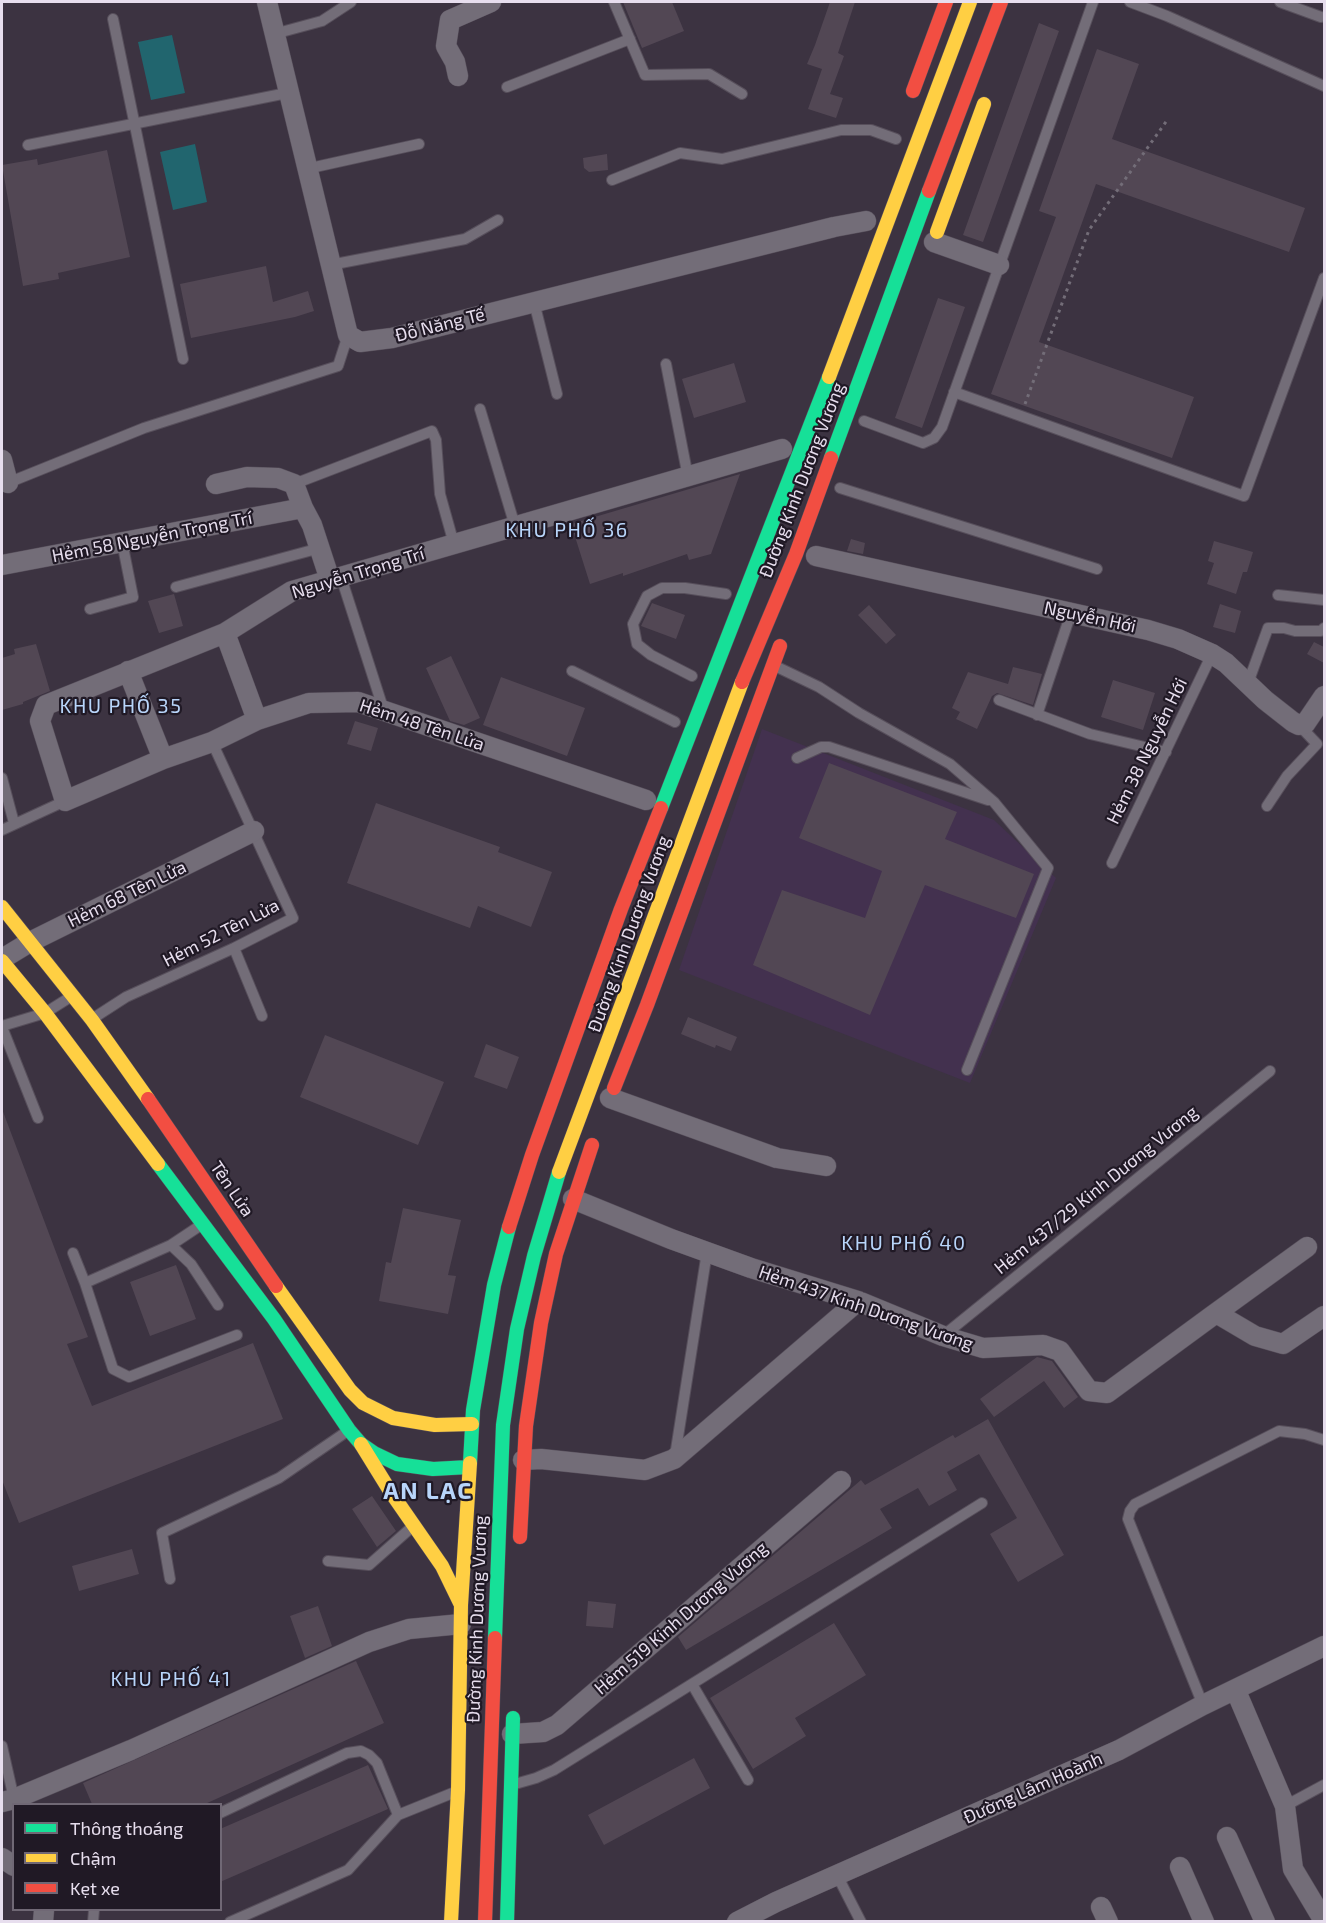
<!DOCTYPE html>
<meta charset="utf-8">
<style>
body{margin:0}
#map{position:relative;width:1326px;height:1923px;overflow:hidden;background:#3c3341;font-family:"Exo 2",sans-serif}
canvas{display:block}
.frame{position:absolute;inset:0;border:3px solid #e7deee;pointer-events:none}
.legend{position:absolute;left:12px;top:1803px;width:210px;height:108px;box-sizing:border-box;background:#201925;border:2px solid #706875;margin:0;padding:8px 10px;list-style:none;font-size:18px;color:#e7deee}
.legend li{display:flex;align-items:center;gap:12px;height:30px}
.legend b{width:30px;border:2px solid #706875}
</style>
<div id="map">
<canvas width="1326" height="1923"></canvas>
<div class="frame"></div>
<ul class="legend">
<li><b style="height:8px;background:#16e098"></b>Thông thoáng</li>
<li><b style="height:8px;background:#ffcf43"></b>Chậm</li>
<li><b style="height:8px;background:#f24e42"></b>Kẹt xe</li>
</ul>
</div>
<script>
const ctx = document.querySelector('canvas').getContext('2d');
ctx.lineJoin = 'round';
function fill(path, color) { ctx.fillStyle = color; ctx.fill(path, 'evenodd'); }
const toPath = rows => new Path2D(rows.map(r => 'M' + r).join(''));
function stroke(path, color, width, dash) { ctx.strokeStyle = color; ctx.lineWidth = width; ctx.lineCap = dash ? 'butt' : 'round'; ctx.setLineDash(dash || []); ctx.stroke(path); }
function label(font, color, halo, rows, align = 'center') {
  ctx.font = font + ' "Exo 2",sans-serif'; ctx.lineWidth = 4.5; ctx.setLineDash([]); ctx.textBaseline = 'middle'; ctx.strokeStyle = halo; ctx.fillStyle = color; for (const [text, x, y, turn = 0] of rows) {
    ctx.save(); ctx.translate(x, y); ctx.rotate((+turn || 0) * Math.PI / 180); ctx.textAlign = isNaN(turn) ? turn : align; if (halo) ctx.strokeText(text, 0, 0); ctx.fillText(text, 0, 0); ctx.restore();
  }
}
fill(toPath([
 [762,729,994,820,1056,878,970,1083,679,970]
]), '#43314f');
fill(toPath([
 [172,35,185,93,151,100,138,42],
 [195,144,207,202,173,210,160,152]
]), '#21656e');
fill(toPath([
 [623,2,672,2,684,31,642,48],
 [830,2,855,2,838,53,844,56,830,94,843,98,836,118,808,109,822,69,807,64,815,45],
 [1039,23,1059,31,983,242,963,235],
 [1097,49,1139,64,1112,139,1305,208,1289,252,1096,184,1039,342,1194,397,1172,458,991,394,1056,217,1039,211],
 [107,150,130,257,58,273,59,279,23,286,2,165,37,159,38,165],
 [607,154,608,170,589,172,584,168,583,158],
 [266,266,273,302,308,291,314,311,295,317,191,338,180,284],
 [938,298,965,307,922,428,895,418],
 [734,363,746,402,694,418,682,379],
 [740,474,711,554,689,560,687,554,623,576,623,573,590,584,571,524],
 [851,539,865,543,863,554,847,551],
 [1214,541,1253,552,1247,572,1243,572,1236,594,1207,584,1214,563,1208,561],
 [174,594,183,626,159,633,148,601],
 [652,603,685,615,676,639,641,626],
 [1220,604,1241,611,1235,633,1213,627],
 [869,605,896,635,886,644,858,615],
 [1314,642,1324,647,1324,663,1307,654],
 [36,644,50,691,23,702,23,704,2,710,2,658,15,654,14,649],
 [451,656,480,718,464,725,450,721,426,668],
 [1013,667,1042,674,1033,705,997,693,992,696,977,729,956,719,960,712,952,708,968,672,1008,684],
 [501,677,585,708,567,756,483,725],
 [1113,680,1155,693,1143,730,1101,717],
 [355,721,378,728,371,751,347,744],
 [829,763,957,812,945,839,1034,874,1016,918,925,885,870,1015,753,965,782,890,865,918,882,871,799,838],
 [376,803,500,847,498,852,552,872,531,927,478,906,470,928,347,883],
 [688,1017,737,1037,731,1051,716,1045,715,1048,681,1034],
 [325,1035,444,1082,418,1145,300,1097],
 [486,1044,519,1057,507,1089,474,1077],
 [2,1109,88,1337,67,1344,92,1406,253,1343,283,1419,19,1523,2,1480],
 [403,1208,461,1220,448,1275,456,1276,448,1314,379,1301,386,1262,391,1263],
 [176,1265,196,1319,150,1336,130,1282],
 [1037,1357,1052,1361,1078,1397,1064,1408,1044,1381,994,1417,980,1399],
 [988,1419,1064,1555,1018,1582,990,1534,1017,1518,979,1454,947,1472,957,1490,929,1506,918,1488,880,1509,892,1528,686,1650,678,1637,861,1480,865,1485,953,1435,955,1438],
 [372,1496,396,1531,377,1547,352,1509],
 [132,1549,139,1574,79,1591,72,1566],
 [588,1601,616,1604,613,1628,586,1626],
 [318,1606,332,1646,305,1658,290,1616],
 [834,1623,866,1675,795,1718,806,1736,753,1769,710,1698],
 [356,1661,384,1723,205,1804,92,1804,83,1783],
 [694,1758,710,1788,604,1845,588,1815],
 [368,1765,388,1809,220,1882,220,1829]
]), '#524754');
const lane = toPath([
 [614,2,645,75,709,74,742,94],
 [1130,2,1167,16,1324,86],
 [1280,2,1321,17],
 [113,19,183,359],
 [274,34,322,21,351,2],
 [507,87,630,39],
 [28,145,287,93],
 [306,169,419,144],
 [612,180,680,153,722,159,841,130,871,130,896,139],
 [330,265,465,239,498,220],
 [534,302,557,394],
 [666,364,688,477],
 [954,392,1244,496,1324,278],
 [480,409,515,526],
 [864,421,923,443,934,438,942,427,1093,2],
 [5,484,144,428,338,366,348,335],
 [294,484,432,431,436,440,440,494,454,544],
 [840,488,1097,569],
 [341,577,384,711],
 [176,587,320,548],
 [1278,595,1324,600],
 [90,609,133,597,122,542],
 [775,666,819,687,859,713,950,764,994,802,1048,868,967,1070],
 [572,671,675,722],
 [692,676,651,655,637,644,633,624,647,596,662,588,685,588,726,594],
 [1248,683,1268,628,1284,628,1295,631,1321,631,1324,628],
 [999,700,1090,734,1166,752],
 [1037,715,1071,613],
 [797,758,821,747,829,747,988,800],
 [2,778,14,823],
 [1267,806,1287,776,1317,744,1299,725],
 [2,830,65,801],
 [1112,863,1212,654],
 [234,948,262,1016],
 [92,1019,126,997,234,948,293,918,212,742],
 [2,1026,45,1013,72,996],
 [2,1027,38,1118],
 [171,1245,201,1225],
 [73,1253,85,1283,113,1369,129,1377,237,1335],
 [85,1283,171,1245,191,1264,218,1305],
 [943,1336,1270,1071],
 [675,1456,707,1252],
 [328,1561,369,1565,412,1527],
 [170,1579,162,1533,279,1478,349,1430],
 [692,1684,748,1780],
 [1203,1705,1128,1519,1130,1511,1135,1504,1279,1431,1305,1434,1324,1440],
 [2,1746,14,1799],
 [515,1784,536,1778,554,1770,982,1503],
 [1285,1806,1324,1785],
 [220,1813,347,1753,361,1751,369,1755,377,1763,398,1815],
 [837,1875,861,1922],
 [93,1922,94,1910],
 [230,1922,348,1870,398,1815,455,1792]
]);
const street = toPath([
 [267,2,348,335,360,342,392,338,834,227,866,221],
 [458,76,455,62,446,46,450,20,491,2],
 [934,242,999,265],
 [2,460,8,483],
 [216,484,247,477,278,478,294,484,303,508,312,525,330,580],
 [816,556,1148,630,1178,639,1212,654,1226,663,1265,700,1293,722,1299,725,1305,724,1324,696],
 [2,565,303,508],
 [225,633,257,720],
 [128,671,163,759],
 [646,800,358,702,309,703,257,720,212,742,163,759,65,801,40,721,46,705,225,633,292,591,782,449],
 [2,959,30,942,254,831],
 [610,1098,777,1158,826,1166],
 [573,1199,671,1239,751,1268,858,1301,943,1336,983,1348,1043,1345,1060,1351,1089,1391,1107,1393,1216,1313,1255,1336,1283,1344,1324,1316],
 [1216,1313,1307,1247],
 [523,1460,541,1459,645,1470,674,1459,858,1301],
 [1236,1691,1285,1806,1293,1869,1324,1921],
 [512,1734,543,1732,557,1725,841,1481],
 [2,1802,14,1799,131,1750,369,1642,409,1629,461,1624],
 [1227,1837,1265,1922],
 [2,1858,14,1866],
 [1180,1867,1204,1922],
 [1101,1907,1108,1922],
 [43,1922,44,1910],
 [737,1922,776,1902,1119,1750,1203,1705,1324,1646]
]);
const fast = toPath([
 [831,458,929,191],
 [661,808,829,377],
 [158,1164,274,1319,349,1430,361,1444,374,1453,397,1464,433,1469,469,1467],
 [470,1463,473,1410,494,1285,509,1227],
 [495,1638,503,1425,517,1329,534,1256,559,1172],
 [507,1922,513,1718]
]);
const slow = toPath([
 [937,232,984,104],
 [829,377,970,2],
 [2,907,92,1020,148,1099],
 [2,961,45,1013,158,1164],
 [559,1172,742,682],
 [276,1286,350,1390,363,1403,393,1418,435,1425,472,1424],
 [361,1444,390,1491,442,1566,460,1603],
 [451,1922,458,1790,461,1605,470,1463]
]);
const jam = toPath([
 [913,91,946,2],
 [929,191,1001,2],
 [742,682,796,554,831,458],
 [614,1088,647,1005,780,646],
 [148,1099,276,1286],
 [509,1227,532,1155,621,909,661,808],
 [520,1537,526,1426,541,1323,556,1254,592,1145],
 [485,1922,495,1638]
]);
stroke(lane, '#574f5b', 12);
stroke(street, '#574f5b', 21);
stroke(fast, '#574f5b', 15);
stroke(slow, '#574f5b', 15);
stroke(jam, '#574f5b', 15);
stroke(toPath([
 [1025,404,1089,230,1168,119]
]), '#736d78', 3, [3, 4.5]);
stroke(lane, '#736d78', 10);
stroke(street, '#736d78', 20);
stroke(fast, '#16e098', 14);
stroke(slow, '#ffcf43', 14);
stroke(jam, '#f24e42', 14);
label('18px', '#e7deee', '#201925', [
 ["Đỗ Năng Tế",440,325,-14],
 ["Đường Kinh Dương Vương",802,480,-69],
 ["Hẻm 58 Nguyễn Trọng Trí",152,537,-11],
 ["Nguyễn Trọng Trí",358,573,-17],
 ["Nguyễn Hới",1090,617,12],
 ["Hẻm 48 Tên Lửa",422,725,18],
 ["Hẻm 38 Nguyễn Hới",1147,751,-64],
 ["Hẻm 68 Tên Lửa",127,894,-26],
 ["Hẻm 52 Tên Lửa",221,933,-27],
 ["Đường Kinh Dương Vương",629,934,-70],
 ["Tên Lửa",232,1189,56],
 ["Hẻm 437/29 Kinh Dương Vương",1096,1190,-39],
 ["Hẻm 437 Kinh Dương Vương",866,1308,19],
 ["Hẻm 519 Kinh Dương Vương",681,1618,-41],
 ["Đường Kinh Dương Vương",477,1619,-88],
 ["Đường Lâm Hoành",1033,1788,-24]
]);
ctx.letterSpacing = '1.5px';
label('20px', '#b8d5fa', '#201925', [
 ["KHU PHỐ 36",567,530],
 ["KHU PHỐ 35",121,706],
 ["KHU PHỐ 40",904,1243],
 ["KHU PHỐ 41",171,1679]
]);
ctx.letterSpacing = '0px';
ctx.letterSpacing = '1.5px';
label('bold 24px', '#b8d5fa', '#201925', [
 ["AN LẠC",428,1491]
]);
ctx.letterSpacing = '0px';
</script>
